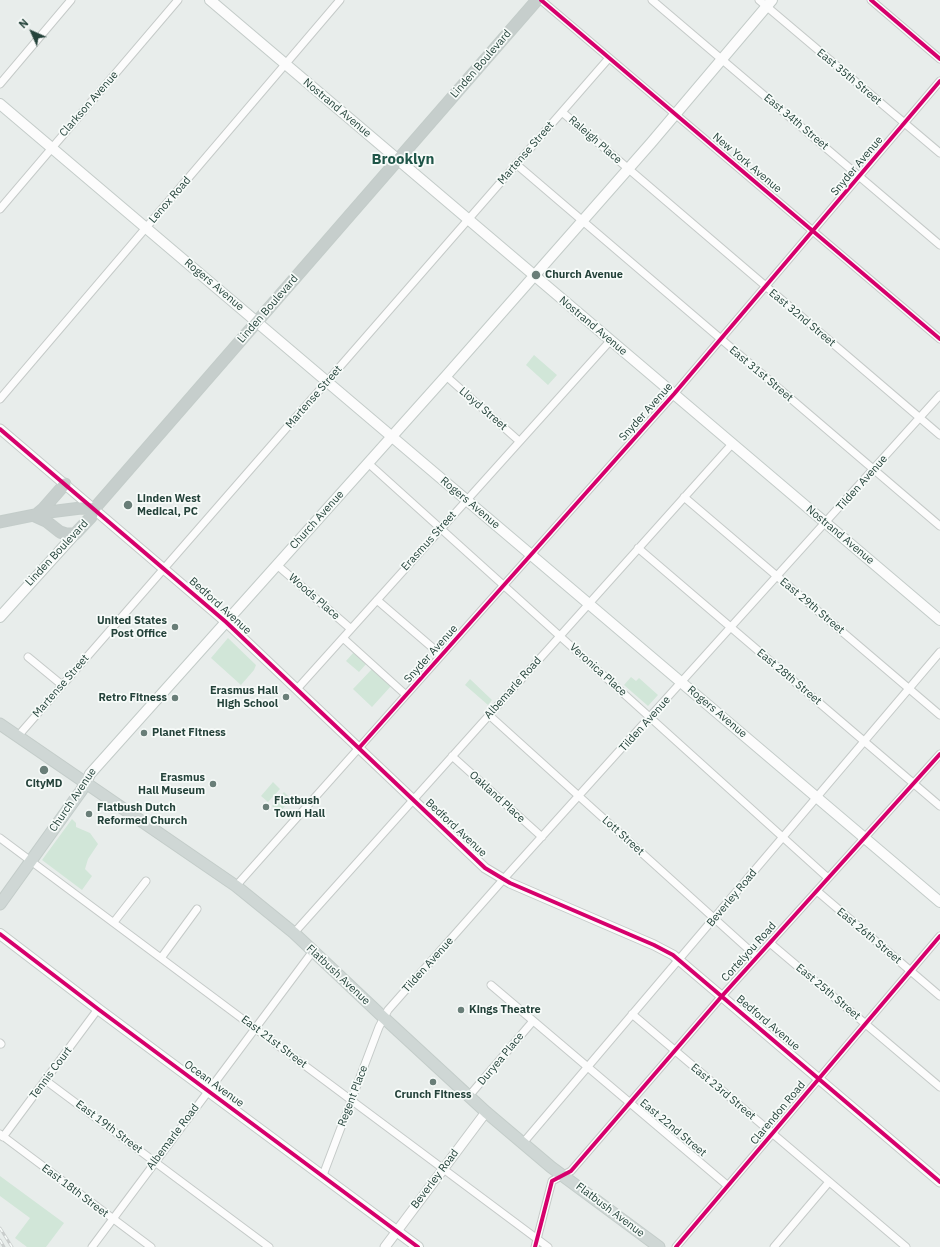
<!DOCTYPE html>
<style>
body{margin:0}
#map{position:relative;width:940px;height:1247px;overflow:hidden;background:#e8edeb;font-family:"IBM Plex Sans",sans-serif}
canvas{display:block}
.north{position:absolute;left:12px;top:12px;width:40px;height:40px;-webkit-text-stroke:3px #f7fbf9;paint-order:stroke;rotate:315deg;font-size:11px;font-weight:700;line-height:16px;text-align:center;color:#24423a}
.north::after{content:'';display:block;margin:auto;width:14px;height:18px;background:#24423a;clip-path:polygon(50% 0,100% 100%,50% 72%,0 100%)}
</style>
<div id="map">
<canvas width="940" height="1247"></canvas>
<div class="north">N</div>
</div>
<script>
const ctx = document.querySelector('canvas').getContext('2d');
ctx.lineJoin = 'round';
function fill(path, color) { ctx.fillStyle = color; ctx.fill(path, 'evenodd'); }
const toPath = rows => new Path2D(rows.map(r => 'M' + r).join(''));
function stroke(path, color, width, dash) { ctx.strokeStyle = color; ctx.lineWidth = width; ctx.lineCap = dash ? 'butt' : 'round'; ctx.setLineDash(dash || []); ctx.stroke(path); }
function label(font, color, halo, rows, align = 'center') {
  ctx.font = font + ' "IBM Plex Sans",sans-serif'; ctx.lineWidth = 3.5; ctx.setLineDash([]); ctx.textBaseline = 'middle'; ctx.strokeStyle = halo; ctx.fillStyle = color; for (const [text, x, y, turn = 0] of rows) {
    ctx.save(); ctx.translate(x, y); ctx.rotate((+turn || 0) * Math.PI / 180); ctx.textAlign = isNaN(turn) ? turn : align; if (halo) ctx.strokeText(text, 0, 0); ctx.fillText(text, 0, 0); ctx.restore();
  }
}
fill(toPath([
 [534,355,557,375,548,385,526,365],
 [228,638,256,665,254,670,241,685,211,658],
 [354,652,367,663,359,672,346,661],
 [372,669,391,686,372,707,353,689],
 [631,677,636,681,639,678,658,695,648,706,624,685],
 [470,679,492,700,488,705,465,685],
 [273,782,280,789,268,802,261,796],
 [284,792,291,799,279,813,272,806],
 [72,819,76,823,76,827,90,833,98,844,88,859,85,869,92,876,82,890,42,860],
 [0,1176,64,1223,46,1247,27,1247,15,1238,30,1218,0,1196]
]), '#d1e6d8');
const minor = toPath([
 [541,0,940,339],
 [652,0,940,245],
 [759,0,940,153],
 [871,0,940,59],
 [0,84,71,0],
 [562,112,940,435],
 [516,164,940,526],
 [0,209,178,0],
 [446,376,519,441],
 [0,399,340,0],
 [368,463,828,878],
 [684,497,940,715],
 [638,548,940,806],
 [277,565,351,629],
 [377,600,441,655],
 [343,638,406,695],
 [28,657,62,685],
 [297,689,610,341],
 [489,715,757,957],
 [18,736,609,58],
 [452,756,542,837],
 [0,838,548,1247],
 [236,886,674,394,940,81],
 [817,891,940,996],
 [114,922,146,881],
 [294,933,732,444],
 [770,943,940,1087],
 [161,958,197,909],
 [491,985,728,1186],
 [632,1014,906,1247],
 [0,1043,1,1044],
 [45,1080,269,1247],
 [469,1096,533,1021],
 [0,1134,151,1247],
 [3,1137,98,1009],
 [523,1143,940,652],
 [323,1175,379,1027,388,1010,509,873,940,395],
 [92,1247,313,951],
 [535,1247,552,1181,571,1171,722,996,940,754],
 [676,1247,940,936],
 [774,1247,829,1182]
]);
const tertiary = toPath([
 [0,429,226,622,485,868,510,883,654,945,673,955,940,1182],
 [385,1247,486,1112]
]);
const secondary = toPath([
 [210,0,940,620],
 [0,104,940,902],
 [0,617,75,534],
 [86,783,90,774,446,376,651,143,772,0],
 [0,934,98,1009,418,1247]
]);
const primary = toPath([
 [0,724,236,886,294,933,383,1017,486,1112,551,1167,659,1247],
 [0,904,81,791,86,783]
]);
const trunk = toPath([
 [37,514,43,509,65,484],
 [35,516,46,521,60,532,66,534,75,534,91,517,94,509,537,0],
 [0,522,49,512,81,508,94,509]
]);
stroke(minor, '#c5cac8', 9);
stroke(tertiary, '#c5cac8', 11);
stroke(secondary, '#c3cbc8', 12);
stroke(primary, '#c3ccc9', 13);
stroke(trunk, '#c3ccc9', 13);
stroke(minor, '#fcfcfc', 7);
stroke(tertiary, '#fcfcfc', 9);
stroke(secondary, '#fcfcfc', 10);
stroke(primary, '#cfd7d5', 11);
stroke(trunk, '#c6cecc', 11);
const rail = toPath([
 [0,1228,12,1247],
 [0,1240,4,1247]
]);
stroke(rail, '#c9cdcc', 3);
stroke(rail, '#f7fbf9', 1.5, [4.5]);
stroke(toPath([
 [541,0,940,339],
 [871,0,940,59],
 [0,429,226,622,485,868,510,883,654,945,673,955,940,1182],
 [359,748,674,394,940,81],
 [0,934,98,1009,418,1247],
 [535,1247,552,1181,571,1171,722,996,940,754],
 [676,1247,940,936]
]), '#d6006c', 4);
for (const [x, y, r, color] of [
 [536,275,5,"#697e78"],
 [128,505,5,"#697e78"],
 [175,627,4,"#697e78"],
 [286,697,4,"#697e78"],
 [175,698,4,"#697e78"],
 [144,733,4,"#697e78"],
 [44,770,5,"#697e78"],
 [213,784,4,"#697e78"],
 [266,807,4,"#697e78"],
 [89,814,4,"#697e78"],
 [461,1010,4,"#697e78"],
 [433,1082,4,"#697e78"]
]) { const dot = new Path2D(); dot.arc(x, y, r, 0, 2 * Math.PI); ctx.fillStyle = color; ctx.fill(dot); stroke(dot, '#f7fbf9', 1.5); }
label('11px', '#24423a', '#f7fbf9', [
 ["Linden Boulevard",481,64,-49],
 ["East 35th Street",849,77,40],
 ["Clarkson Avenue",89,104,-49],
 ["Nostrand Avenue",337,108,40],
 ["East 34th Street",796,122,40],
 ["Raleigh Place",595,140,41],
 ["Martense Street",526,153,-49],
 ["New York Avenue",747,163,40],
 ["Snyder Avenue",857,166,-50],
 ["Lenox Road",170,200,-49],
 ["Rogers Avenue",214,285,40],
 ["Linden Boulevard",268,309,-49],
 ["East 32nd Street",802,318,40],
 ["Nostrand Avenue",593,326,40],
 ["East 31st Street",761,374,40],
 ["Martense Street",314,397,-49],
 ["Lloyd Street",483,409,41],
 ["Snyder Avenue",646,412,-48],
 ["Tilden Avenue",862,483,-48],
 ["Rogers Avenue",470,503,40],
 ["Church Avenue",317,520,-48],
 ["Nostrand Avenue",840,535,40],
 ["Erasmus Street",429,541,-48],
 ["Linden Boulevard",57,553,-47],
 ["Woods Place",314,597,41],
 ["Bedford Avenue",220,606,42],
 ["East 29th Street",812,606,40],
 ["Snyder Avenue",431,654,-48],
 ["Veronica Place",598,670,42],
 ["East 28th Street",789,677,40],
 ["Martense Street",61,686,-49],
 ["Albemarle Road",513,688,-48],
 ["Rogers Avenue",717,712,40],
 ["Tilden Avenue",645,724,-48],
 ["Oakland Place",497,797,42],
 ["Church Avenue",73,800,-56],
 ["Bedford Avenue",456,828,43],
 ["Lott Street",623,836,42],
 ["Beverley Road",732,898,-50],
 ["East 26th Street",869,936,40],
 ["Cortelyou Road",749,952,-48],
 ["Tilden Avenue",428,965,-48],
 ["Flatbush Avenue",338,975,43],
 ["East 25th Street",828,992,40],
 ["Bedford Avenue",768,1023,40],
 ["East 21st Street",274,1042,37],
 ["Duryea Place",501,1059,-50],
 ["Tennis Court",51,1073,-53],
 ["Ocean Avenue",214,1084,36],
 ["East 23rd Street",723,1092,40],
 ["Regent Place",353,1096,-69],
 ["Clarendon Road",778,1113,-50],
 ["East 19th Street",109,1127,37],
 ["East 22nd Street",673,1128,40],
 ["Albemarle Road",173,1137,-53],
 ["Beverley Road",435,1179,-53],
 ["East 18th Street",75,1191,37],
 ["Flatbush Avenue",610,1210,37]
]);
label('bold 11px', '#24423a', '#f7fbf9', [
 ["Church Avenue",545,275],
 ["Linden West",137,499],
 ["Medical, PC",137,512],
 ["United States",167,621,"right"],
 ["Post Office",167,634,"right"],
 ["Erasmus Hall",278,691,"right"],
 ["High School",278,704,"right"],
 ["Retro Fitness",167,698,"right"],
 ["Planet Fitness",152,733],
 ["Erasmus",205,778,"right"],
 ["Hall Museum",205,791,"right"],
 ["CityMD",44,784,"center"],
 ["Flatbush",274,801],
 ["Town Hall",274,814],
 ["Flatbush Dutch",97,808],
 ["Reformed Church",97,821],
 ["Kings Theatre",469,1010],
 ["Crunch Fitness",433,1095,"center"]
], 'left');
label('bold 15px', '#1f5548', '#f7fbf9', [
 ["Brooklyn",403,160]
]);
</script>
